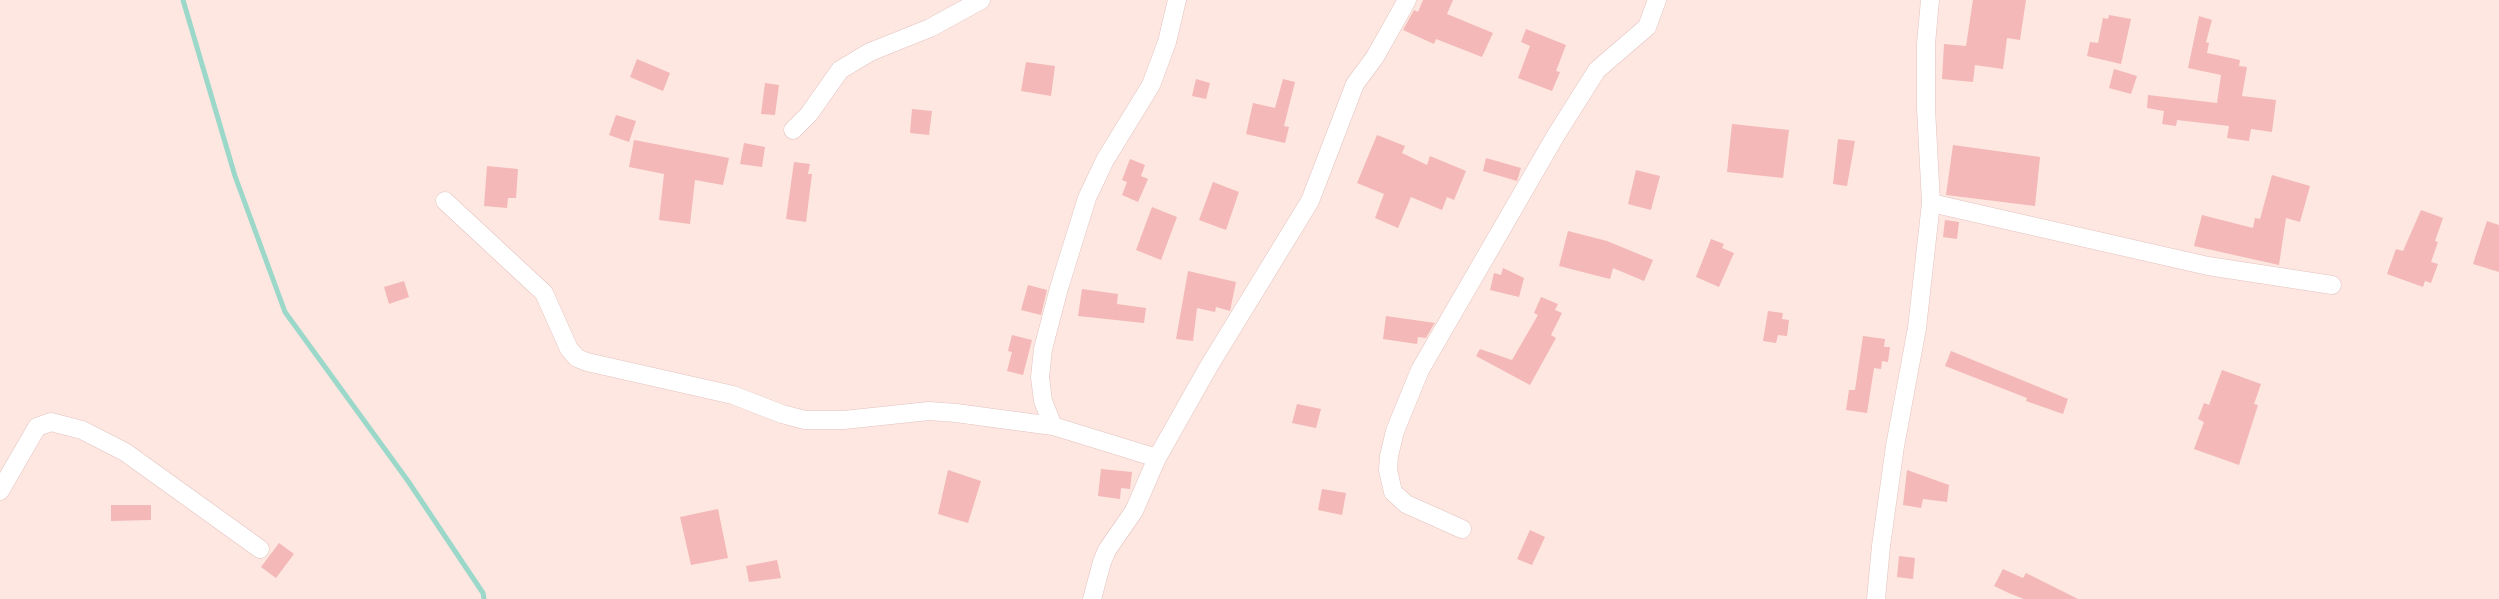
<!DOCTYPE html>
<style>
body{margin:0}
canvas{display:block;background:#fde7e0}
</style>
<canvas width="2499" height="599"></canvas>
<script>
const ctx = document.querySelector('canvas').getContext('2d');
ctx.lineJoin = 'round';
const toPath = rows => new Path2D(rows.map(r => 'M' + r).join(''));
function stroke(path, color, width, dash) { ctx.strokeStyle = color; ctx.lineWidth = width; ctx.lineCap = dash ? 'butt' : 'round'; ctx.setLineDash(dash || []); ctx.stroke(path); }
function fill(path, color) { ctx.fillStyle = color; ctx.fill(path, 'evenodd'); }
stroke(toPath([
 [183,0,235,176,285,312,408,481,483,593,484,599]
]), '#9bd8ca', 5);
fill(toPath([
 [1423,0,1453,0,1447,14,1493,33,1482,57,1436,39,1434,44,1403,30,1414,10,1418,12],
 [1973,0,2026,0,2020,40,2007,38,2003,69,1975,65,1973,82,1942,79,1944,44,1966,46],
 [2109,15,2131,19,2121,64,2087,56,2090,42,2098,43,2103,18,2108,19],
 [2199,16,2212,20,2206,42,2209,43,2207,53,2240,60,2239,66,2247,67,2242,96,2276,100,2272,132,2251,129,2249,141,2227,138,2229,126,2177,120,2176,126,2162,124,2164,111,2147,108,2148,95,2217,103,2221,75,2188,68],
 [1526,29,1566,45,1556,71,1560,72,1552,91,1518,78,1530,46,1521,42],
 [637,59,670,73,663,91,630,77],
 [1026,62,1055,66,1051,96,1021,91],
 [2114,69,2137,76,2131,94,2109,88],
 [1196,79,1210,83,1206,99,1192,96],
 [1283,79,1295,82,1284,126,1289,127,1285,143,1246,134,1253,103,1275,108],
 [765,83,779,85,775,115,761,114],
 [912,109,932,111,929,135,910,133],
 [616,115,636,121,629,142,609,135],
 [1732,124,1789,130,1783,178,1727,172],
 [1377,135,1405,146,1402,153,1427,165,1430,156,1466,171,1454,200,1447,197,1442,210,1411,197,1398,228,1375,218,1384,194,1357,183],
 [1838,139,1855,141,1847,186,1833,184],
 [634,140,729,158,723,185,695,180,690,224,659,220,664,174,629,167],
 [744,143,765,147,762,167,740,164],
 [1953,145,2040,157,2035,206,1946,195],
 [1486,158,1521,168,1517,181,1483,171],
 [1130,159,1145,165,1141,176,1148,179,1138,202,1122,195,1127,182,1122,180],
 [794,162,810,164,808,174,812,174,806,222,786,219],
 [487,166,518,169,516,198,508,198,507,208,484,206],
 [1636,170,1660,176,1651,210,1628,204],
 [2272,175,2310,186,2300,222,2286,218,2279,265,2194,246,2202,215,2253,228,2255,218,2260,219],
 [1213,182,1239,192,1226,230,1199,220],
 [1152,207,1177,217,1161,260,1136,250],
 [2421,210,2443,218,2435,241,2438,242,2431,262,2438,264,2431,283,2425,281,2423,287,2387,274,2396,249,2403,251],
 [1945,220,1959,222,1957,239,1943,237],
 [2487,221,2499,225,2499,272,2473,264],
 [1568,231,1607,241,1653,260,1644,281,1613,268,1610,279,1559,266],
 [1711,239,1724,244,1722,248,1734,253,1719,287,1696,277],
 [1503,268,1524,278,1519,297,1490,290,1494,273,1501,275],
 [1188,271,1236,282,1230,311,1216,307,1215,312,1197,308,1193,341,1176,339],
 [404,281,409,297,389,304,384,287],
 [1028,285,1047,290,1041,315,1021,310],
 [1082,289,1118,294,1117,304,1146,308,1144,323,1078,316],
 [1541,297,1558,304,1555,310,1562,313,1551,335,1556,338,1530,385,1476,356,1480,349,1512,360,1538,315,1534,313],
 [1768,311,1783,313,1782,319,1789,320,1787,336,1778,335,1776,343,1763,341],
 [1386,316,1435,323,1434,324,1426,338,1418,337,1417,344,1383,339],
 [1012,335,1032,340,1023,375,1007,371,1012,352,1008,351],
 [1863,336,1885,339,1884,347,1890,347,1888,362,1882,361,1881,369,1874,368,1867,413,1846,410,1849,390,1855,390],
 [1951,351,2068,399,2063,414,2026,401,2027,398,1945,366],
 [2222,370,2261,384,2254,404,2258,405,2239,465,2194,449,2204,422,2198,419,2204,403,2209,405],
 [1297,404,1321,409,1316,428,1292,423],
 [1101,469,1132,472,1130,489,1121,488,1120,499,1098,496],
 [948,470,981,481,968,523,938,514],
 [1907,470,1949,485,1947,502,1923,499,1921,508,1903,505],
 [1322,489,1346,493,1342,515,1318,510],
 [111,505,151,505,151,520,111,521],
 [718,509,728,558,691,565,680,517],
 [1530,530,1545,537,1532,565,1517,559],
 [279,543,294,554,276,578,261,567],
 [1899,556,1915,558,1913,579,1897,577],
 [777,560,781,578,749,582,746,566],
 [2003,569,2023,578,2026,573,2078,599,2024,599,2011,594,1994,586]
]), '#f3b8b7');
const minor = toPath([
 [793,130,809,114,840,70,870,52,930,28,981,0],
 [445,201,544,293,569,349,577,358,587,362,733,395,782,414,805,420,844,420,929,411,956,413,1053,426,1157,458],
 [1931,203,2208,266,2332,285],
 [1053,426,1043,401,1040,377,1043,349,1059,288,1087,198,1105,160,1151,85,1167,42,1177,0],
 [0,491,37,427,51,422,82,430,125,452,260,549],
 [1462,529,1406,504,1393,492,1388,470,1389,456,1395,431,1420,370,1556,135,1597,70,1647,27,1657,0],
 [1092,599,1102,562,1107,550,1134,511,1157,458,1209,366,1310,201,1355,84,1375,57,1407,0],
 [1876,599,1881,546,1895,446,1917,328,1931,203,1926,108,1926,44,1930,0]
]);
stroke(minor, '#e3c2bf', 19);
stroke(minor, '#fff', 18);
</script>
